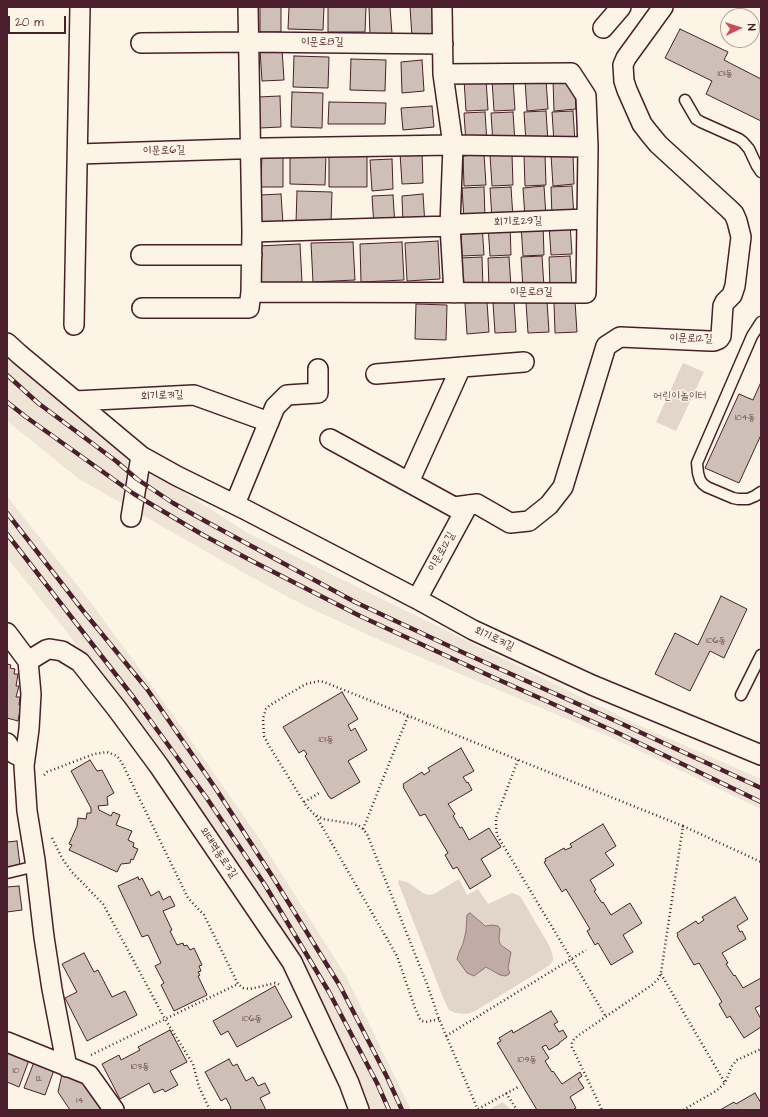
<!DOCTYPE html>
<meta charset="utf-8">
<style>
body{margin:0}
#map{position:relative;width:768px;height:1117px;overflow:hidden;background:#fcf5e5;font-family:"Architects Daughter",sans-serif}
canvas{display:block}
.frame{position:absolute;inset:0;border:8px solid #4a1f2b;pointer-events:none}
.north{position:absolute;left:720px;top:8px;width:40px;height:40px;box-sizing:border-box;background:#fcf5e5;border:1px solid #b59f9b;border-radius:50%;rotate:86deg;font-size:11px;font-weight:700;line-height:16px;text-align:center;color:#4a1f2b}
.north::after{content:'';display:block;margin:auto;width:14px;height:18px;background:#d1495b;clip-path:polygon(50% 0,100% 100%,50% 72%,0 100%)}
.scale{position:absolute;left:8px;top:16px;width:58px;height:18px;box-sizing:border-box;border:2px solid #4a1f2b;border-top:0;padding-left:5px;font-size:12px;line-height:14px;white-space:nowrap;color:#4a1f2b;-webkit-text-stroke:3px #fcf5e5;paint-order:stroke}
</style>
<div id="map">
<canvas width="768" height="1117"></canvas>
<div class="frame"></div>
<div class="north">N</div>
<div class="scale">20 m</div>
</div>
<script>
const ctx = document.querySelector('canvas').getContext('2d');
ctx.lineJoin = 'round';
function fill(path, color) { ctx.fillStyle = color; ctx.fill(path, 'evenodd'); }
const toPath = rows => new Path2D(rows.map(r => 'M' + r).join(''));
function stroke(path, color, width, dash) { ctx.strokeStyle = color; ctx.lineWidth = width; ctx.lineCap = dash ? 'butt' : 'round'; ctx.setLineDash(dash || []); ctx.stroke(path); }
function label(font, color, halo, rows, align = 'center') {
  ctx.font = font + ' "Architects Daughter","Poor Story",sans-serif'; ctx.lineWidth = 3; ctx.setLineDash([]); ctx.textBaseline = 'middle'; ctx.strokeStyle = halo; ctx.fillStyle = color; for (const [text, x, y, turn = 0] of rows) {
    ctx.save(); ctx.translate(x, y); ctx.rotate((+turn || 0) * Math.PI / 180); ctx.textAlign = isNaN(turn) ? turn : align; if (halo) ctx.strokeText(text, 0, 0); ctx.fillText(text, 0, 0); ctx.restore();
  }
}
fill(toPath([
 [7,358,123,454,248,533,634,723,761,779,761,809,610,737,384,642,301,604,228,564,79,479,7,421],
 [7,496,92,604,176,719,257,835,346,976,411,1110,367,1110,190,803,67,632,7,558]
]), '#eee5d7');
fill(toPath([
 [683,363,704,372,676,431,656,422],
 [459,879,467,895,478,889,488,904,512,893,520,896,550,947,553,957,553,960,550,965,475,1011,467,1014,455,1013,449,1010,444,1000,398,882,399,880,407,882,423,893,428,895,434,894],
 [501,1103,504,1103,511,1110,492,1110,492,1108]
]), '#e2d5ca');
const water = toPath([
 [470,913,483,924,485,926,493,925,498,926,500,929,499,939,500,944,502,946,511,952,508,968,510,973,508,975,505,976,500,975,486,967,474,976,467,973,457,959,460,950,463,944,466,931,467,915,470,913]
]);
fill(water, '#c0aca5');
stroke(water, '#917474', 1);
const building = toPath([
 [260,7,281,7,281,32,260,32,260,7],
 [289,7,324,7,323,30,288,29,289,7],
 [328,7,366,7,365,32,328,32,328,7],
 [369,7,390,7,392,34,370,35,369,7],
 [410,7,432,7,434,35,412,37,410,7],
 [680,29,728,52,724,60,761,79,761,121,706,94,712,81,665,58,680,29],
 [282,49,284,80,262,81,260,50,282,49],
 [294,56,329,57,328,88,293,87,294,56],
 [351,59,386,60,385,91,350,90,351,59],
 [422,60,424,91,402,93,401,62,422,60],
 [574,78,576,109,554,111,553,80,574,78],
 [486,79,488,110,466,111,464,80,486,79],
 [513,79,515,110,494,111,492,80,513,79],
 [546,79,548,109,527,111,525,80,546,79],
 [292,92,323,93,322,128,291,127,292,92],
 [280,96,281,127,260,128,258,97,280,96],
 [329,102,386,103,385,124,328,124,329,102],
 [432,106,434,127,403,130,401,108,432,106],
 [546,111,548,142,526,143,524,112,546,111],
 [573,111,575,142,554,143,552,112,573,111],
 [485,112,487,143,466,144,464,113,485,112],
 [513,112,515,143,493,144,491,113,513,112],
 [262,150,283,151,283,187,261,187,262,150],
 [422,152,423,183,402,184,400,153,422,152],
 [290,153,326,154,325,185,290,184,290,153],
 [484,154,486,185,464,186,463,156,484,154],
 [512,154,513,185,492,186,490,155,512,154],
 [545,154,546,185,525,186,524,155,545,154],
 [573,154,574,184,553,186,551,155,573,154],
 [329,156,367,156,367,187,329,187,329,156],
 [392,159,393,189,372,191,370,160,392,159],
 [544,186,546,217,525,218,523,188,544,186],
 [572,186,574,217,552,218,551,187,572,186],
 [484,187,485,218,464,219,462,188,484,187],
 [511,187,513,218,492,219,490,188,511,187],
 [297,191,332,192,331,223,296,223,297,191],
 [281,194,283,224,261,226,260,195,281,194],
 [423,194,425,225,403,226,402,196,423,194],
 [393,195,395,226,374,227,372,196,393,195],
 [570,223,572,254,551,255,549,225,570,223],
 [482,224,484,255,462,256,461,225,482,224],
 [510,224,511,255,490,256,488,225,510,224],
 [543,224,544,255,523,256,521,225,543,224],
 [438,241,440,279,407,281,405,243,438,241],
 [353,242,355,280,313,282,311,243,353,242],
 [402,242,404,280,361,282,360,244,402,242],
 [300,244,302,282,260,284,258,246,300,244],
 [542,256,544,287,523,288,521,257,542,256],
 [570,256,572,287,550,288,549,257,570,256],
 [482,257,483,288,462,289,460,258,482,257],
 [509,257,511,287,489,289,488,258,509,257],
 [514,301,516,332,495,333,493,303,514,301],
 [547,301,549,332,528,333,526,302,547,301],
 [575,301,577,332,555,333,554,302,575,301],
 [487,302,489,332,467,334,465,303,487,302],
 [416,304,447,305,446,340,415,339,416,304],
 [761,382,761,435,739,483,705,468,739,394,753,400,761,382],
 [721,596,747,609,724,658,710,651,690,691,655,674,675,633,698,645,721,596],
 [7,664,11,665,10,668,15,669,14,674,18,674,16,686,19,686,16,697,20,697,19,705,21,705,18,721,7,718,7,664],
 [342,692,358,719,348,725,351,731,355,728,367,750,348,761,360,782,331,799,330,797,329,797,305,756,307,754,304,750,299,753,283,727,342,692],
 [461,748,474,771,463,777,467,783,468,782,472,790,448,804,455,814,453,816,460,828,462,827,469,840,489,828,501,847,481,859,491,876,470,889,457,867,453,869,445,855,448,853,425,814,420,816,403,787,404,786,403,784,422,772,424,775,430,771,428,768,461,748],
 [90,760,97,771,102,770,114,793,107,797,108,805,98,806,99,810,111,816,113,812,120,815,116,825,132,831,128,840,134,843,133,847,138,849,133,860,131,859,130,863,121,864,117,872,69,850,72,845,69,844,77,826,78,818,86,819,87,813,91,813,91,808,71,771,90,760],
 [603,824,616,846,605,853,614,865,590,880,596,890,594,891,602,903,603,902,611,915,630,903,642,923,623,935,633,952,611,965,598,943,595,945,587,931,590,929,566,889,562,892,544,862,546,861,545,859,564,848,565,850,572,847,570,844,603,824],
 [17,841,20,865,7,867,7,842,17,841],
 [138,877,139,880,142,878,151,896,159,891,163,900,170,896,175,906,163,911,172,930,170,931,177,945,183,943,184,946,187,945,190,950,194,948,202,965,199,966,201,971,198,972,200,975,198,976,207,995,174,1011,161,985,164,983,155,966,161,963,148,935,142,937,118,886,138,877],
 [19,886,22,910,7,912,7,887,19,886],
 [735,897,748,919,737,926,740,932,742,931,746,939,722,953,728,963,726,964,734,976,735,975,743,988,761,978,761,1005,755,1008,761,1019,761,1027,744,1038,730,1016,727,1018,719,1004,722,1002,699,963,694,965,677,936,678,935,677,933,696,921,698,924,704,920,702,917,735,897],
 [84,953,94,972,98,970,112,997,125,991,137,1015,87,1041,65,998,77,992,62,964,84,953],
 [275,986,292,1017,237,1047,228,1031,221,1035,213,1021,275,986],
 [551,1011,558,1022,554,1024,559,1032,563,1030,567,1037,559,1043,559,1044,549,1050,546,1045,542,1047,549,1058,545,1061,552,1072,553,1071,562,1084,580,1072,582,1076,578,1079,584,1088,570,1097,576,1108,574,1109,575,1110,537,1110,497,1043,501,1041,499,1038,512,1030,513,1033,551,1011],
 [170,1030,187,1062,170,1071,178,1085,165,1092,163,1089,154,1093,149,1083,120,1099,102,1064,119,1055,121,1060,140,1050,138,1047,170,1030],
 [7,1051,29,1060,19,1087,7,1082,7,1051],
 [229,1059,233,1066,237,1064,246,1081,253,1077,258,1086,265,1083,270,1093,260,1098,266,1110,229,1110,231,1108,226,1098,221,1101,205,1072,229,1059],
 [34,1062,54,1070,45,1095,24,1088,34,1062],
 [62,1074,82,1079,103,1110,70,1110,58,1092,62,1074],
 [755,1093,761,1103,761,1110,720,1110,734,1102,736,1104,755,1093]
]);
fill(building, '#cfc0b7');
stroke(building, '#4a1f2b', 1);
const lane = toPath([
 [685,100,696,119,701,122,739,139,743,142,749,149,757,166,761,172],
 [761,322,752,336,697,463,698,473,700,480,703,484,707,487,733,498,738,499,748,499,755,496,761,492],
 [741,695,761,655],
 [7,873,36,866]
]);
const street = toPath([
 [442,7,443,74,453,145,450,226,454,293],
 [603,28,621,7],
 [141,43,248,42,443,44],
 [78,154,267,148,453,145,588,147],
 [252,232,450,226,461,224,587,219],
 [141,255,252,255],
 [251,292,586,293,588,147,586,96,571,73,443,74],
 [142,308,249,308,251,292,252,232,248,7],
 [74,325,80,7],
 [7,343,19,354,141,456,177,476,246,510,417,599,473,630,592,685,761,755],
 [376,374,524,362],
 [75,401,194,395,269,422],
 [330,439,454,507,477,504,510,523,529,521,549,505,563,487,606,346,620,337,710,341,714,341,719,339,721,336,723,306,725,302,732,295,735,286,741,237,737,221,734,214,729,209,658,144,649,133,642,124,627,90,624,81,623,65,626,58,663,7],
 [409,482,461,367],
 [235,504,275,407,287,395,318,393,318,369],
 [131,517,141,456],
 [417,599,468,505],
 [7,633,28,661,31,694,29,729,24,766,27,811,35,860,44,937,52,989,67,1067],
 [28,661,46,650,50,649,62,651,80,662,117,709,159,766,292,962,349,1083,359,1110],
 [7,743,11,750,15,754,25,759],
 [7,1042,89,1075,114,1110]
]);
stroke(lane, '#4a1f2b', 13);
stroke(street, '#4a1f2b', 22);
stroke(toPath([
 [518,760,496,818,496,826,497,835,606,1017],
 [44,775,47,772,94,754,107,752,117,756,122,763,188,898,204,915,238,984,243,988,250,989,275,983,278,984,281,986],
 [304,802,321,792],
 [316,816,397,956,415,1008,420,1019,422,1021,426,1022,439,1019],
 [683,826,761,862],
 [363,829,408,716],
 [52,838,62,858,71,871,103,904,165,1019,91,1055],
 [661,974,725,1083],
 [446,1036,586,950],
 [506,1093,517,1110],
 [478,1109,518,1087],
 [210,1110,199,1087,193,1064,165,1019,238,984],
 [478,1110,439,1019,427,984,367,834,363,829,359,826,354,824,323,819,314,814,307,807,268,744,264,736,263,718,266,709,270,705,306,684,319,681,324,682,683,826,661,973,658,979,652,985,579,1035,574,1039,572,1043,572,1047,602,1110],
 [683,1110,716,1091,725,1083,732,1066,737,1060,761,1049]
]), '#4a1f2b', 2.5, [1, 3]);
stroke(lane, '#fcf5e5', 10);
stroke(street, '#fcf5e5', 19);
const rail = toPath([
 [7,375,38,403,116,461,137,479,173,503,205,521,355,602,464,653,607,717,761,788],
 [7,402,26,417,134,494,203,535,252,561,360,616,488,675,618,733,761,802],
 [7,513,84,612,147,689,216,789,274,879,340,986,387,1077,402,1110],
 [7,534,134,698,206,797,265,885,329,992,377,1083,389,1110]
]);
stroke(rail, '#4a1f2b', 4.5);
stroke(rail, '#fcf5e5', 3, [9]);
label('9px', '#6b474e', null, [
 ["101동",725,74],
 ["104동",745,418],
 ["106동",716,641],
 ["101동",326,740],
 ["106동",252,1019],
 ["109동",527,1060],
 ["103동",140,1067],
 ["10",16,1071],
 ["12",39,1079],
 ["14",80,1101]
]);
label('11px', '#4a1f2b', '#fcf5e5', [
 ["이문로8길",322,43],
 ["이문로6길",164,151,-2],
 ["회기로29길",518,222,-2],
 ["이문로8길",531,293],
 ["이문로12길",691,339,1],
 ["회기로31길",162,396,-3],
 ["이문로12길",442,552,-61],
 ["회기로31길",494,639,25],
 ["외대역동로3길",218,853,56]
]);
label('11px', '#704c53', '#fcf5e5', [
 ["어린이놀이터",680,397]
]);
</script>
